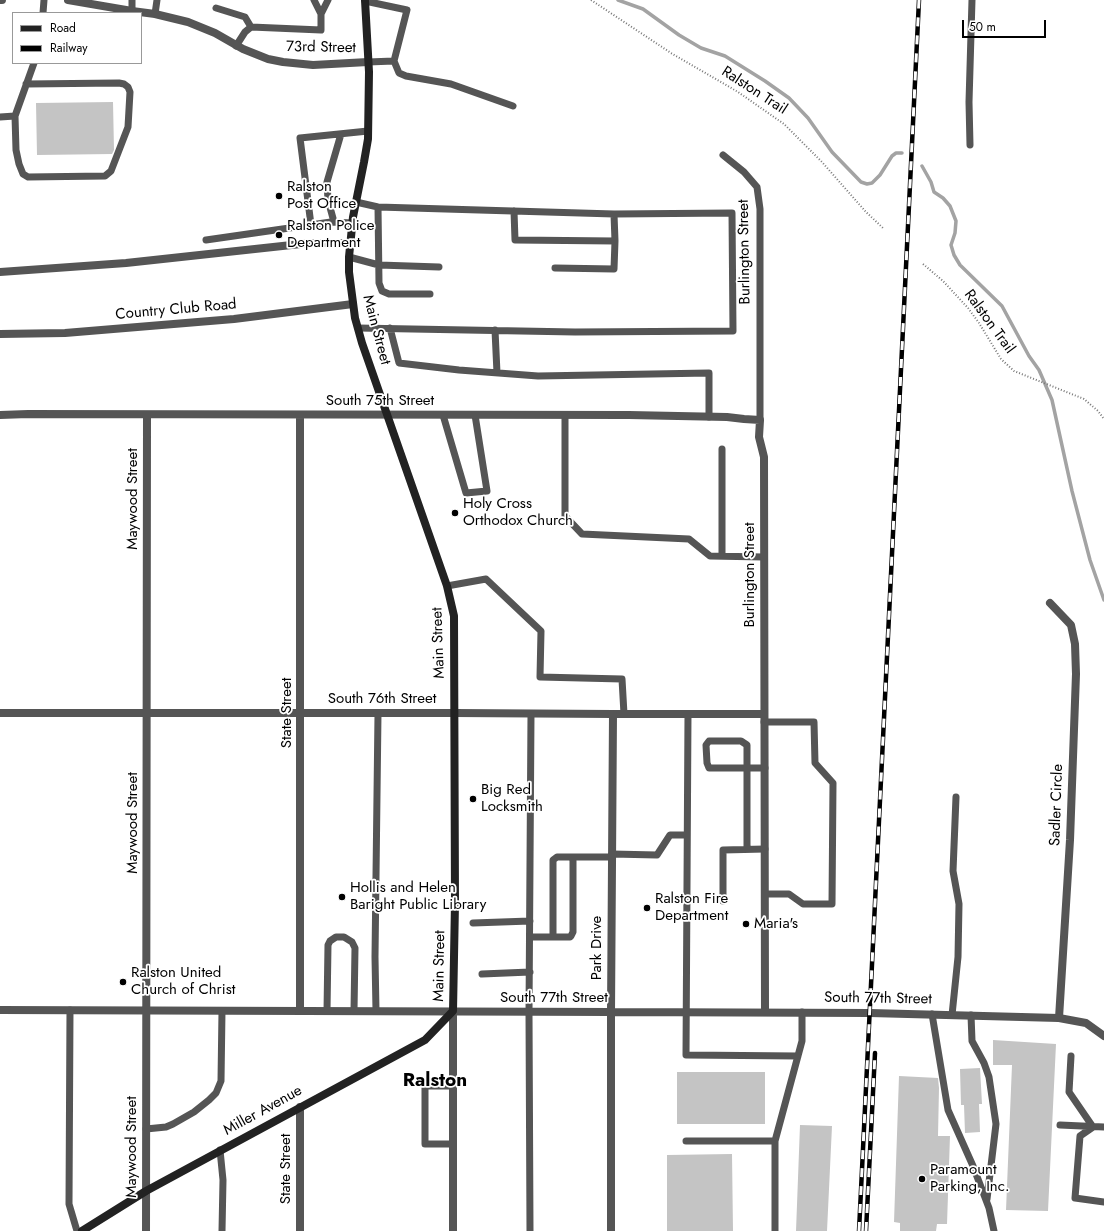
<!DOCTYPE html>
<style>
body{margin:0}
#map{position:relative;width:1104px;height:1231px;overflow:hidden;background:#fff;font-family:Jost,sans-serif}
canvas{display:block}
.legend{position:absolute;left:12px;top:12px;width:130px;height:52px;box-sizing:border-box;background:#fff;border:1px solid #999;margin:0;padding:5px 7px;list-style:none;font-size:12px;color:#000}
.legend li{display:flex;align-items:center;gap:8px;height:20px}
.legend b{width:20px;border:1px solid #999}
.scale{position:absolute;left:962px;top:20px;width:84px;height:18px;box-sizing:border-box;border:2px solid #000;border-top:0;padding-left:5px;font-size:12px;line-height:14px;white-space:nowrap;color:#000;-webkit-text-stroke:3px #fff;paint-order:stroke}
</style>
<div id="map">
<canvas width="1104" height="1231"></canvas>
<ul class="legend">
<li><b style="height:5px;background:#222"></b>Road</li>
<li><b style="height:5px;background:#000"></b>Railway</li>
</ul>
<div class="scale">50 m</div>
</div>
<script>
const ctx = document.querySelector('canvas').getContext('2d');
ctx.lineJoin = 'round';
const toPath = rows => new Path2D(rows.map(r => 'M' + r).join(''));
function stroke(path, color, width, dash) { ctx.strokeStyle = color; ctx.lineWidth = width; ctx.lineCap = dash ? 'butt' : 'round'; ctx.setLineDash(dash || []); ctx.stroke(path); }
function fill(path, color) { ctx.fillStyle = color; ctx.fill(path, 'evenodd'); }
function label(font, color, halo, rows, align = 'center') {
  ctx.font = font + ' Jost,sans-serif'; ctx.lineWidth = 3.5; ctx.setLineDash([]); ctx.textBaseline = 'middle'; ctx.strokeStyle = halo; ctx.fillStyle = color; for (const [text, x, y, turn = 0] of rows) {
    ctx.save(); ctx.translate(x, y); ctx.rotate((+turn || 0) * Math.PI / 180); ctx.textAlign = isNaN(turn) ? turn : align; if (halo) ctx.strokeText(text, 0, 0); ctx.fillText(text, 0, 0); ctx.restore();
  }
}
stroke(toPath([
 [618,0,643,9,679,35,701,48,725,56,765,81,789,98,808,118,832,152,861,182,867,184,872,183,880,175,892,156,896,153,902,153],
 [922,166,931,182,934,192,943,198,950,206,956,221,955,233,951,245,954,255,960,265,1002,306,1029,356,1039,370,1052,400,1072,491,1090,560,1104,600]
]), '#a3a3a3', 3.5);
fill(toPath([
 [113,102,114,150,112,154,37,155,36,103],
 [993,1040,1056,1044,1048,1211,1006,1210,1012,1065,993,1065],
 [980,1068,982,1104,979,1104,980,1132,965,1133,964,1105,961,1105,960,1069],
 [677,1072,765,1072,765,1124,677,1124],
 [899,1076,938,1078,939,1088,938,1136,950,1136,947,1224,937,1224,936,1231,900,1231,900,1223,894,1222],
 [800,1125,832,1126,827,1231,796,1231],
 [732,1154,733,1231,667,1231,667,1155]
]), '#c4c4c4');
stroke(toPath([
 [591,0,671,53,738,92,784,124,822,162,866,212,883,228],
 [923,264,943,281,968,308,979,323,1001,359,1014,371,1084,399,1098,411,1104,419]
]), '#777', 2, [1, 2]);
stroke(toPath([
 [314,0,321,14],
 [365,1,407,10,394,61,368,62],
 [216,8,245,17,251,27],
 [132,11,132,0],
 [43,13,44,0],
 [155,14,157,0],
 [236,46,245,32,251,27,321,30,321,14,328,0],
 [394,61,399,73,406,76,451,84,513,106],
 [15,116,16,150,19,164,23,174,28,177,105,176,111,171,128,127,130,92,128,87,124,84,119,83,26,84],
 [0,117,15,116,34,63],
 [970,145,969,102,972,0],
 [723,155,744,172,757,187,760,209,760,420],
 [356,202,378,207,614,214,732,213,733,331,575,332,358,328],
 [378,207,379,283,382,291,389,294,430,294],
 [514,211,515,240,615,241,614,214],
 [334,222,328,200,327,182,341,134],
 [311,225,300,138,368,131],
 [206,240,331,222,352,223],
 [349,257,379,265,439,267],
 [555,268,614,269,615,241],
 [390,328,399,363,459,370,538,376,709,373,709,417],
 [495,330,497,373],
 [443,415,466,493,487,491,475,415],
 [565,415,565,516,582,534,689,539,710,556,764,557],
 [722,556,722,449],
 [447,586,486,579,541,631,540,677,622,679,624,714],
 [688,714,686,1055,798,1056],
 [764,722,814,722,815,763,833,783,832,904,803,904,789,894,765,894],
 [747,849,747,745,741,741,709,741,706,745,707,763,709,768,765,768],
 [612,854,657,855,670,835,687,835],
 [572,857,612,857],
 [723,901,723,850,765,849],
 [473,923,530,921],
 [530,937,570,937,571,936,573,932,573,861,572,857,557,857,553,860,553,937],
 [482,974,530,972],
 [70,1010,69,1204,77,1231],
 [327,1011,328,945,330,941,336,937,344,937,352,942,355,948,354,1011],
 [376,1011,375,957,378,714],
 [932,1014,948,1110,973,1166,989,1208,994,1231],
 [952,1015,958,957,959,904,953,871,956,797],
 [971,1015,972,1041,984,1063,989,1077,996,1124,987,1199],
 [1071,1056,1069,1092,1093,1127,1080,1136,1075,1198,1104,1202],
 [453,1086,425,1086,425,1144,453,1144],
 [1060,1125,1104,1127],
 [146,1129,166,1127,173,1124,194,1112,209,1100,216,1093,221,1081,222,1011],
 [686,1141,775,1141],
 [220,1150,223,1180,222,1231],
 [530,1231,529,1012,531,714],
 [775,1231,775,1141,802,1041,802,1012]
]), '#555', 7);
stroke(toPath([
 [0,0,2,0],
 [68,0,132,11,155,14,188,22,215,33,243,49,268,59,283,62,313,65,368,62],
 [0,272,126,263,310,243,350,243],
 [0,334,65,333,234,319,353,304],
 [0,415,28,414,629,415,727,417,744,419,760,420,759,437,764,457,765,1012],
 [1050,603,1071,625,1075,644,1076,674,1070,840,1059,1018],
 [0,713,455,713],
 [613,714,764,714],
 [0,1010,611,1012],
 [300,1011,300,415],
 [453,1011,453,1231],
 [300,1107,300,1231],
 [146,1231,147,415]
]), '#555', 8);
stroke(toPath([
 [455,713,613,714,611,1012,611,1231],
 [611,1012,870,1013,1059,1018,1086,1023,1104,1036]
]), '#555', 8);
stroke(toPath([
 [82,1231,146,1191,425,1040,453,1011,455,903,454,616,447,586,362,343,355,318,349,272,349,257,353,217,364,162,368,139,369,72,365,0]
]), '#222', 8);
const rail = toPath([
 [859,1231,919,0],
 [866,1231,875,1053]
]);
stroke(rail, '#000', 4.5);
stroke(rail, '#fff', 3, [9]);
for (const [x, y, r, color] of [
 [279,196,4,"#000"],
 [279,235,4,"#000"],
 [455,513,4,"#000"],
 [473,799,4,"#000"],
 [342,897,4,"#000"],
 [647,908,4,"#000"],
 [746,924,4,"#000"],
 [123,982,4,"#000"],
 [922,1179,4,"#000"]
]) { const dot = new Path2D(); dot.arc(x, y, r, 0, 2 * Math.PI); ctx.fillStyle = color; ctx.fill(dot); stroke(dot, '#fff', 1.5); }
label('15px', '#000', '#fff', [
 ["73rd Street",321,48,1],
 ["Ralston Trail",754,91,33],
 ["Burlington Street",745,252,-91],
 ["Country Club Road",176,310,-5],
 ["Ralston Trail",989,322,54],
 ["Main Street",376,330,75],
 ["South 75th Street",380,401],
 ["Maywood Street",133,499,-90],
 ["Burlington Street",750,575,-90],
 ["Main Street",439,643,-92],
 ["South 76th Street",382,699],
 ["State Street",287,713,-90],
 ["Sadler Circle",1057,805,-88],
 ["Maywood Street",133,823,-90],
 ["Park Drive",597,948,-90],
 ["Main Street",440,966,-89],
 ["South 77th Street",554,998],
 ["South 77th Street",878,999,1],
 ["Miller Avenue",263,1111,-29],
 ["Maywood Street",132,1147,-90],
 ["State Street",286,1169,-90]
]);
label('15px', '#000', '#fff', [
 ["Ralston",287,187],
 ["Post Office",287,204],
 ["Ralston Police",287,226],
 ["Department",287,243],
 ["Holy Cross",463,504],
 ["Orthodox Church",463,521],
 ["Big Red",481,790],
 ["Locksmith",481,807],
 ["Hollis and Helen",350,888],
 ["Baright Public Library",350,905],
 ["Ralston Fire",655,899],
 ["Department",655,916],
 ["Maria's",754,924],
 ["Ralston United",131,973],
 ["Church of Christ",131,990],
 ["Paramount",930,1170],
 ["Parking, Inc.",930,1187]
], 'left');
label('bold 19px', '#000', '#fff', [
 ["Ralston",435,1081]
]);
</script>
